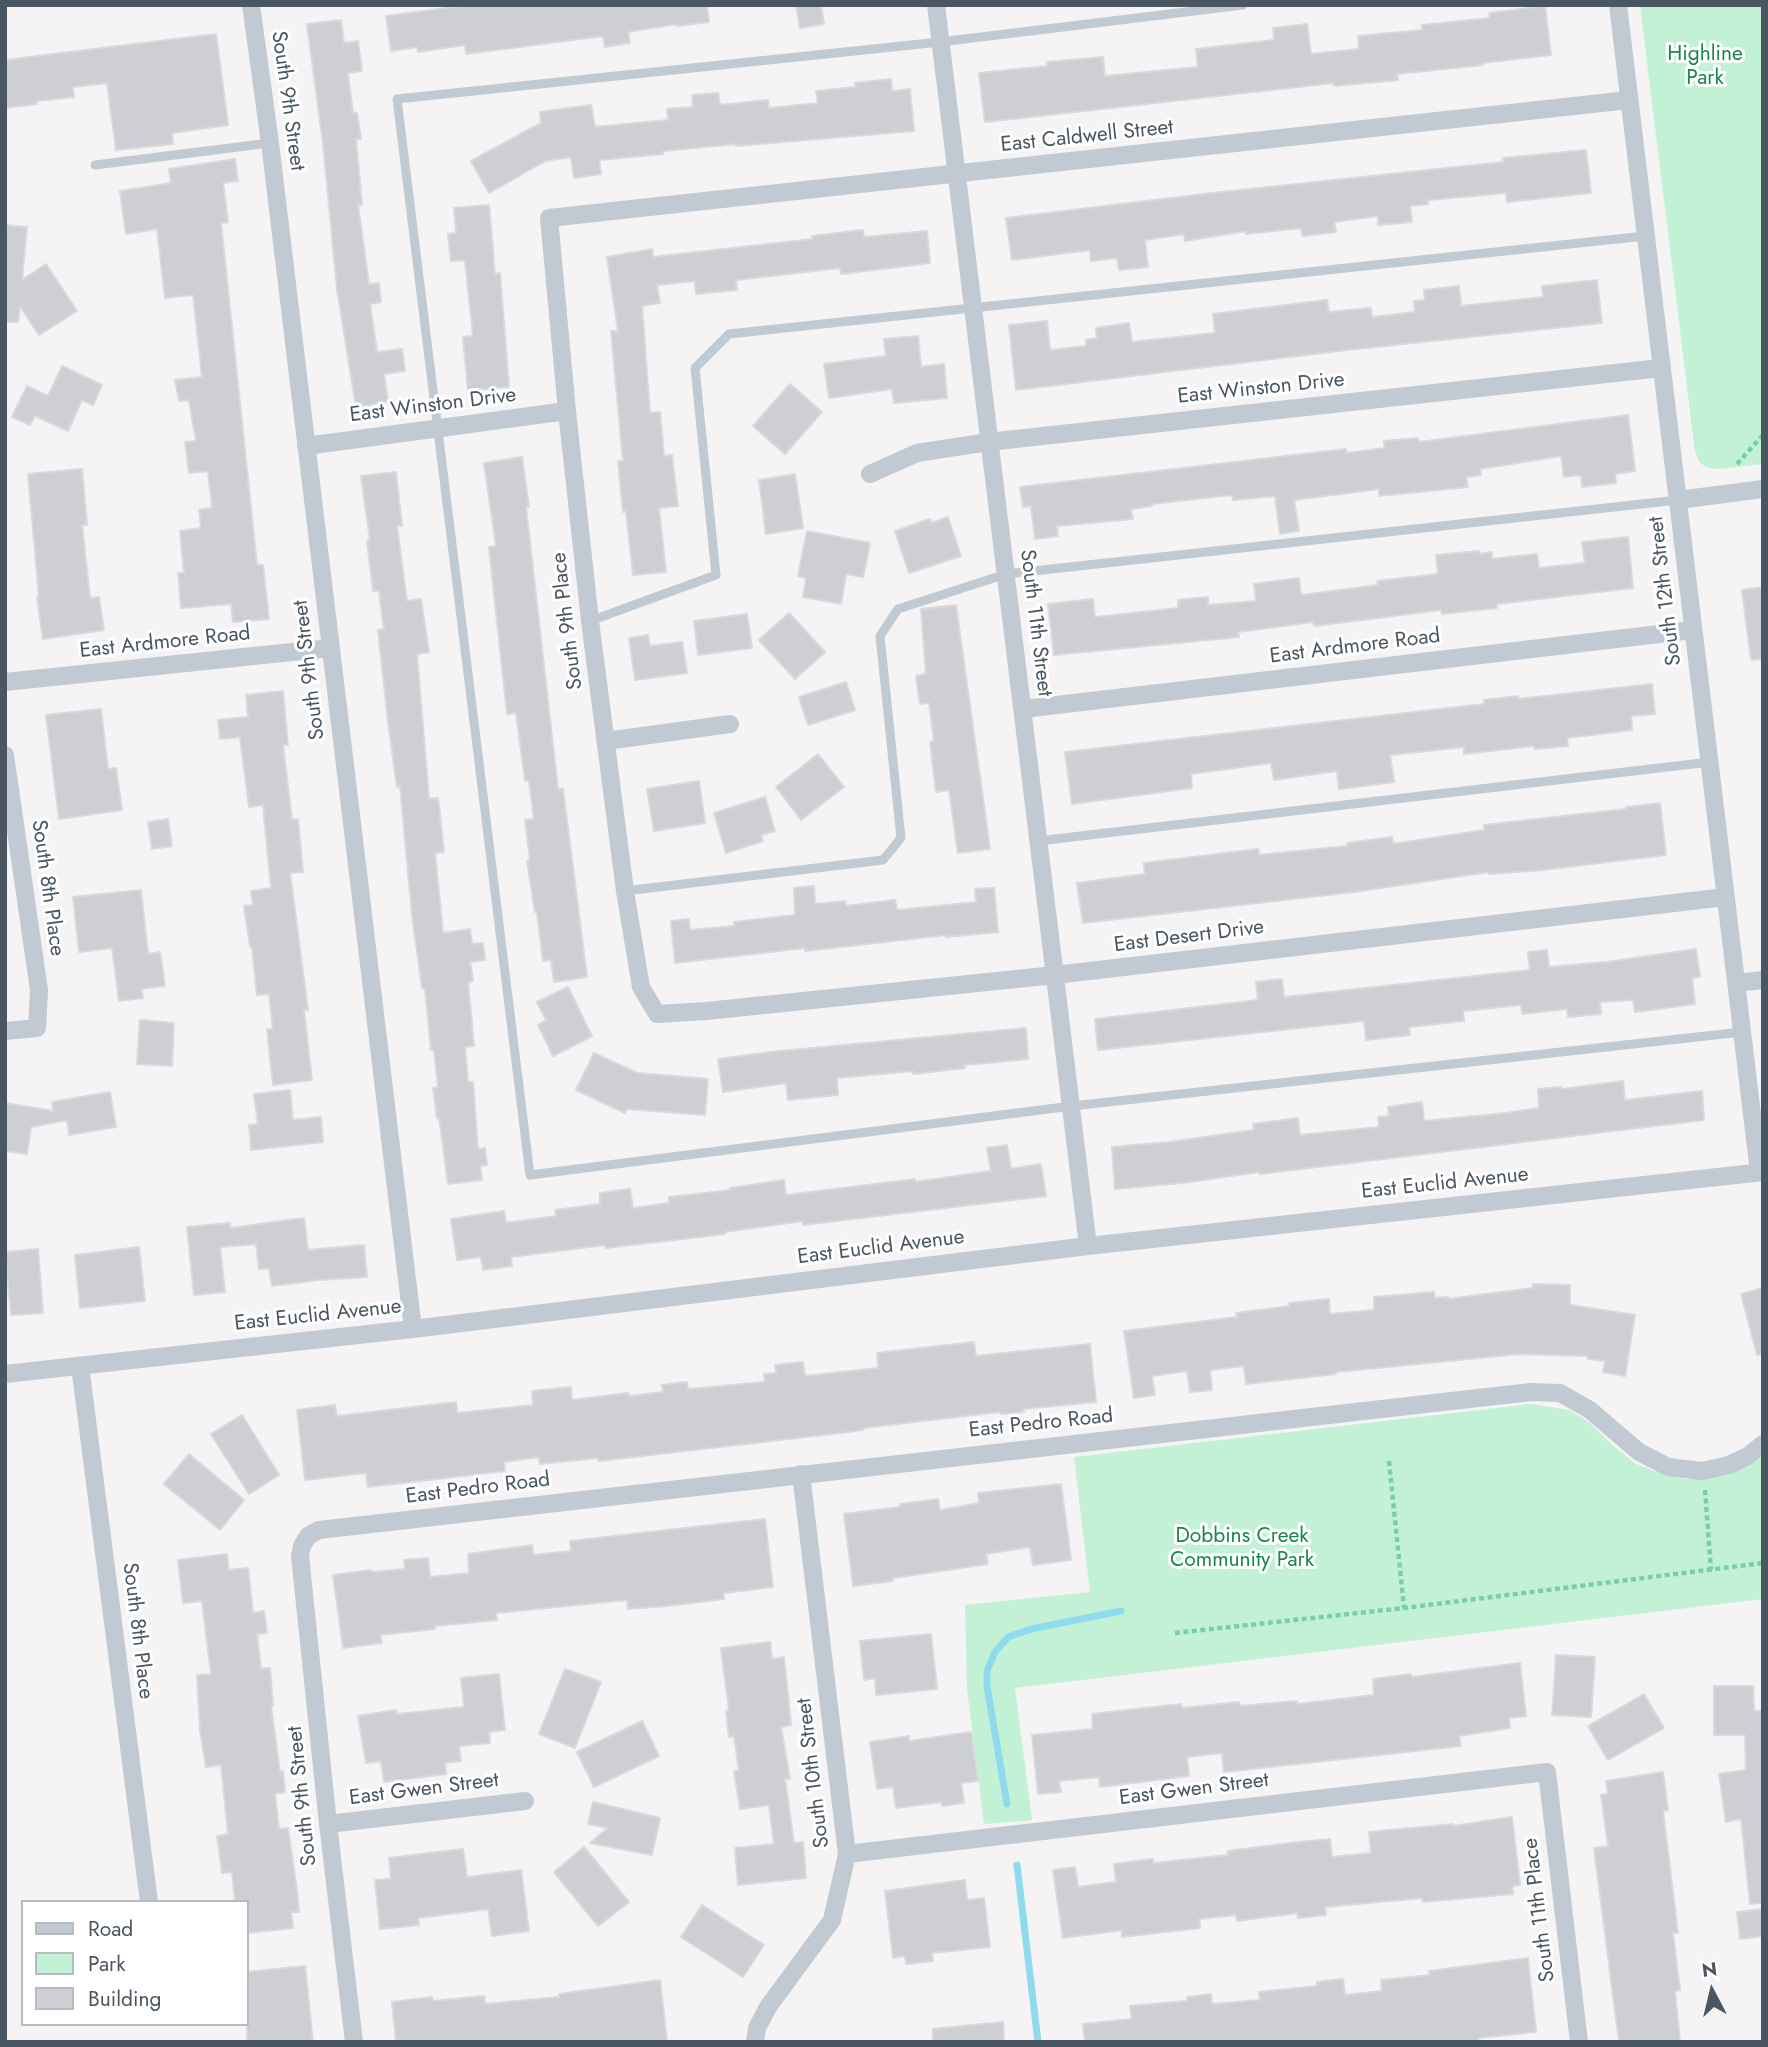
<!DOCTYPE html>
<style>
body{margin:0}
#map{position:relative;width:1768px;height:2047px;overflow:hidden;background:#f5f3f3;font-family:Jost,sans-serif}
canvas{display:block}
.frame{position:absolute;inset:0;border:7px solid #4a5661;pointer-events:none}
.legend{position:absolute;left:21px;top:1900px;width:228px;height:126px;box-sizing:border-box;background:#fff;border:2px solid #b7bbc0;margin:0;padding:9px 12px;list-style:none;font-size:21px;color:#4a5661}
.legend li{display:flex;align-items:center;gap:14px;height:35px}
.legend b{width:35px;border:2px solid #b7bbc0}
.north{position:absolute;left:1677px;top:1956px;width:70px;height:70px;-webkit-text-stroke:5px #fff;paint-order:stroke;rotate:353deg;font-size:19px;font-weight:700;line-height:28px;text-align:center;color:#4a5661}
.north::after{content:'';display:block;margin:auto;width:24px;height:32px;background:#4a5661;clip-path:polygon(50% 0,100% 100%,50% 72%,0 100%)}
</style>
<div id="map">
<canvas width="1768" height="2047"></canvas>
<div class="frame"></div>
<ul class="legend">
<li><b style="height:9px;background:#c1cad2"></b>Road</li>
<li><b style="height:19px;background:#c3f1d5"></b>Park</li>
<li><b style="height:19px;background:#cdcfd5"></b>Building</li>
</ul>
<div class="north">N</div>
</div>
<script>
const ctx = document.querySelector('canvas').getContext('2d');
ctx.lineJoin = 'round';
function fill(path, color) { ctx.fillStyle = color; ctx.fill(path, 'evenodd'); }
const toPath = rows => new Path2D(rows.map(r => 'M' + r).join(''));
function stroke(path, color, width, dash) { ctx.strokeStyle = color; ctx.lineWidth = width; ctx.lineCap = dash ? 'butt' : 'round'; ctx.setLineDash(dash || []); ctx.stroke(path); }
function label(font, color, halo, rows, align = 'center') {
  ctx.font = font + ' Jost,sans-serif'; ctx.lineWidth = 6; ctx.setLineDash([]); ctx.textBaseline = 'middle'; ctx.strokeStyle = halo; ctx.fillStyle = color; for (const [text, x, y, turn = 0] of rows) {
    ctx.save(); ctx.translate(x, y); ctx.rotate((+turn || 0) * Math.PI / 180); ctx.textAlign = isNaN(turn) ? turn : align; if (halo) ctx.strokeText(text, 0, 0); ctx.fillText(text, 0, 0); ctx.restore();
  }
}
fill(toPath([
 [1640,5,1763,5,1763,464,1718,469,1708,468,1700,463,1695,452],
 [1531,1404,1569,1410,1590,1423,1611,1444,1636,1464,1663,1474,1685,1479,1721,1476,1749,1466,1763,1457,1763,1599,1015,1688,1032,1820,984,1824,967,1689,965,1605,1090,1592,1074,1457]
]), '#c3f1d5');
stroke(toPath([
 [1007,1804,987,1686,987,1671,995,1652,1008,1637,1031,1629,1121,1611],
 [1017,1865,1038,2042]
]), '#90daee', 7);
const building = toPath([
 [470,5,707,5,709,22,677,26,677,24,628,32,630,43,605,47,603,36,466,54,465,45,418,52,417,47,391,51,386,16,470,5],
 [796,5,821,5,824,24,800,28,796,5],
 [1545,6,1551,55,1483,63,1483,65,1397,74,1398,80,1334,86,1334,83,985,122,979,73,1047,66,1047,62,1103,57,1105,76,1198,67,1196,49,1274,40,1273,28,1307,24,1311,54,1359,49,1358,36,1422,30,1422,25,1490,18,1489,13,1545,6],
 [341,20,344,43,358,41,362,71,348,73,353,113,357,113,361,139,356,139,362,205,358,205,369,284,379,283,381,302,370,304,377,352,402,349,405,371,384,374,388,402,356,407,337,289,323,143,307,24,341,20],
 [216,34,228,125,172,133,173,144,116,150,107,83,73,87,74,97,37,101,37,104,5,108,5,60,216,34],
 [891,79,892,91,910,89,914,131,736,146,736,144,663,151,663,154,599,160,601,174,574,178,571,157,545,161,489,193,471,161,541,123,540,112,591,105,595,127,668,120,667,109,693,107,692,95,718,93,720,105,768,100,769,108,818,103,816,91,856,87,855,83,891,79],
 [1586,150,1591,193,1507,202,1506,193,1428,200,1428,204,1410,206,1412,222,1378,225,1378,216,1334,222,1336,232,1302,236,1301,228,1246,234,1246,231,1185,241,1184,234,1145,240,1148,267,1119,270,1117,258,1091,261,1090,250,1012,260,1006,218,1212,193,1503,162,1503,158,1586,150],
 [235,159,238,181,223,183,228,222,221,223,257,565,263,565,269,619,233,622,231,604,181,608,178,573,184,573,180,531,201,528,199,510,212,508,208,471,189,473,185,442,196,441,189,400,179,401,175,380,202,377,193,295,165,298,157,229,126,234,120,191,171,183,169,169,235,159],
 [489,205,495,274,500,273,509,387,468,391,463,337,473,336,465,260,451,261,448,234,456,233,454,208,489,205],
 [5,225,27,227,22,280,46,264,77,311,39,335,20,306,18,322,5,322,5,225],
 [863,230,864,237,927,231,930,263,841,274,840,268,736,280,737,290,696,294,695,281,657,285,660,303,642,306,650,413,660,412,664,456,672,455,678,506,659,508,666,572,633,575,626,511,623,512,618,461,623,461,611,331,618,331,607,257,652,249,653,257,813,239,812,236,863,230],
 [1597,280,1602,323,1347,350,1016,390,1009,325,1047,321,1050,350,1086,346,1086,340,1097,338,1096,328,1129,323,1132,342,1215,333,1213,314,1327,300,1329,312,1371,308,1372,317,1415,312,1414,301,1425,300,1424,290,1459,286,1461,306,1543,297,1542,286,1597,280],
 [918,336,921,367,944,364,947,398,894,403,892,389,829,398,824,364,886,356,884,339,918,336],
 [62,366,102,385,93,405,82,400,68,431,35,416,30,425,12,417,27,386,48,396,62,366],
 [790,384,822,412,785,454,753,426,790,384],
 [1628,415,1635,471,1615,474,1616,483,1582,487,1581,475,1564,477,1561,456,1480,469,1481,475,1466,477,1468,487,1379,496,1379,489,1294,500,1299,531,1280,534,1275,496,1233,500,1232,495,1152,504,1152,506,1131,509,1133,519,1057,526,1058,536,1035,539,1031,506,1023,507,1020,487,1346,449,1347,453,1385,448,1384,441,1418,438,1419,442,1628,415],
 [522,457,529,507,526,507,558,789,563,789,587,977,554,982,551,960,543,961,537,912,535,912,527,861,530,860,525,820,534,819,529,780,525,781,516,713,507,714,489,547,496,546,484,463,522,457],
 [82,469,87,525,82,525,90,598,99,597,104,630,43,639,37,597,39,597,28,474,82,469],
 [396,472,402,526,397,526,407,601,421,599,429,652,417,654,429,799,438,798,444,852,435,853,443,933,470,929,472,944,483,943,485,960,470,962,473,981,468,982,474,1046,465,1047,468,1082,473,1082,478,1149,485,1148,487,1165,480,1166,482,1180,448,1184,439,1117,437,1118,433,1088,438,1087,434,1050,431,1050,425,988,422,988,412,915,400,786,397,787,388,722,378,630,384,629,379,591,373,591,367,541,370,540,361,476,396,472],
 [795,474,803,528,766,534,759,480,795,474],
 [948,517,961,556,909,573,895,531,930,519,931,523,948,517],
 [807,531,870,543,863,577,846,574,841,604,803,597,806,578,798,576,807,531],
 [1628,537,1633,588,1497,604,1497,608,1442,614,1441,610,1314,626,1313,622,1238,632,1239,637,1054,655,1048,604,1093,599,1095,617,1178,608,1178,600,1208,597,1208,605,1256,601,1254,584,1299,578,1301,595,1378,585,1377,581,1438,574,1436,555,1479,551,1480,554,1492,552,1492,559,1537,554,1539,568,1585,563,1582,542,1628,537],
 [1763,587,1763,659,1751,660,1742,590,1763,587],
 [956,605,990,849,958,853,949,790,936,792,930,742,934,741,929,703,920,704,916,676,926,674,921,609,956,605],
 [789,613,825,652,795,679,759,640,789,613],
 [747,614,752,648,698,655,694,621,747,614],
 [648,635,650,646,682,642,687,673,635,680,629,638,648,635],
 [846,682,855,710,808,725,799,697,846,682],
 [1652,684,1655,714,1631,716,1632,730,1567,738,1568,746,1535,749,1534,746,1464,754,1464,747,1390,755,1394,782,1339,789,1337,771,1274,780,1271,763,1191,774,1192,788,1072,804,1065,752,1484,704,1484,700,1518,696,1518,699,1652,684],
 [283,691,288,745,283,745,292,820,298,819,303,872,290,873,308,1010,304,1010,312,1080,273,1085,267,1029,273,1029,269,994,257,995,252,947,250,947,244,906,253,905,251,891,271,888,263,805,249,807,240,737,220,739,218,720,248,717,246,695,283,691],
 [101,709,108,769,116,768,122,810,59,819,46,715,101,709],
 [818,754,844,787,801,820,776,787,818,754],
 [699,781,705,823,654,831,647,789,699,781],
 [765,797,775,831,761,835,763,841,726,853,714,813,765,797],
 [1660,803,1666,855,1542,870,1489,874,1489,872,1354,892,1083,923,1077,883,1145,874,1144,863,1258,849,1259,855,1347,846,1347,843,1392,837,1393,844,1484,830,1484,825,1626,809,1626,807,1660,803],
 [168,819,172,846,152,849,148,822,168,819],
 [814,886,815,904,845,901,846,906,895,900,897,910,976,902,975,889,994,888,998,932,946,937,946,935,805,951,805,948,675,963,671,921,689,919,690,930,735,926,734,922,795,915,794,888,814,886],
 [141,890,148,954,160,952,165,986,141,989,143,998,119,1001,112,948,79,952,73,897,141,890],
 [1696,949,1700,977,1692,978,1695,1004,1635,1012,1633,1000,1600,1002,1601,1014,1568,1017,1567,1009,1522,1014,1521,1005,1463,1011,1464,1021,1409,1027,1410,1035,1366,1040,1364,1021,1098,1050,1095,1019,1258,1000,1256,982,1282,979,1284,997,1530,970,1528,952,1547,950,1549,967,1607,962,1696,949],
 [568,987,592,1036,553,1056,538,1025,546,1020,537,1002,568,987],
 [140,1020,174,1023,172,1066,137,1064,140,1020],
 [1026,1028,1028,1059,965,1065,965,1068,913,1074,913,1071,837,1078,838,1095,788,1100,786,1083,723,1092,718,1059,770,1052,1026,1028],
 [594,1053,637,1073,708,1079,705,1115,627,1109,625,1113,576,1090,594,1053],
 [1623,1081,1625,1100,1702,1091,1704,1120,1260,1174,1259,1172,1182,1183,1115,1189,1112,1147,1170,1142,1254,1130,1253,1124,1298,1118,1300,1135,1379,1127,1378,1117,1389,1116,1388,1107,1422,1102,1424,1121,1506,1113,1539,1108,1538,1089,1561,1087,1562,1089,1623,1081],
 [290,1090,293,1120,321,1117,323,1142,251,1150,249,1125,258,1124,254,1094,290,1090],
 [110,1092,116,1127,69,1135,67,1120,31,1127,27,1154,5,1151,5,1103,53,1111,52,1102,110,1092],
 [1007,1145,1011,1169,1041,1164,1046,1196,803,1225,803,1221,725,1232,725,1234,606,1248,605,1245,511,1257,512,1266,483,1270,481,1257,457,1260,451,1219,504,1211,506,1223,556,1216,555,1210,600,1204,600,1193,630,1189,633,1208,669,1203,669,1197,731,1190,730,1188,784,1180,786,1195,915,1179,915,1182,991,1171,987,1148,1007,1145],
 [304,1218,308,1250,364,1245,367,1277,319,1280,272,1286,269,1268,259,1269,256,1244,220,1247,225,1292,194,1295,187,1227,230,1223,230,1228,304,1218],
 [139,1247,145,1301,80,1308,75,1255,139,1247],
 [38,1249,43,1313,11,1315,5,1252,38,1249],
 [1533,1284,1570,1285,1570,1305,1635,1315,1625,1376,1603,1372,1605,1361,1588,1359,1588,1356,1520,1354,1336,1372,1336,1374,1246,1384,1244,1366,1210,1370,1212,1390,1190,1392,1187,1371,1152,1376,1155,1395,1134,1398,1124,1331,1237,1317,1236,1313,1290,1306,1289,1303,1329,1299,1330,1314,1374,1310,1374,1297,1434,1292,1435,1298,1448,1297,1448,1299,1533,1288,1533,1284],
 [1763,1288,1763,1354,1757,1355,1741,1294,1763,1288],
 [974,1342,976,1356,1090,1344,1096,1402,1023,1409,1024,1412,1001,1414,1000,1412,863,1428,863,1430,840,1433,599,1461,598,1458,540,1464,539,1457,504,1462,505,1471,368,1487,366,1473,305,1480,297,1410,335,1405,337,1416,456,1402,457,1413,533,1405,532,1391,571,1387,572,1400,628,1393,629,1396,663,1392,662,1385,687,1382,688,1389,765,1382,764,1374,776,1373,775,1365,803,1362,805,1376,878,1368,877,1353,974,1342],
 [242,1415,279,1475,249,1494,211,1434,242,1415],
 [189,1454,244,1500,220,1530,164,1484,189,1454],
 [1061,1484,1071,1560,1033,1565,1030,1547,986,1554,988,1564,893,1578,893,1581,853,1586,844,1514,900,1507,900,1504,938,1499,940,1510,979,1503,978,1493,1061,1484],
 [765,1519,773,1587,724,1593,724,1599,667,1606,628,1609,627,1600,496,1613,497,1620,435,1626,435,1629,380,1635,382,1643,343,1648,333,1575,371,1570,372,1572,405,1569,404,1560,428,1558,430,1577,469,1573,468,1554,532,1545,533,1555,571,1551,570,1541,765,1519],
 [227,1554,229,1570,248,1568,253,1613,264,1611,267,1633,257,1634,261,1669,270,1668,273,1706,271,1706,280,1772,283,1771,285,1792,275,1794,279,1829,288,1828,297,1890,299,1912,291,1912,293,1928,247,1933,247,1902,235,1902,232,1872,222,1873,217,1836,228,1834,221,1765,206,1767,200,1730,197,1675,211,1674,202,1601,183,1603,178,1560,227,1554],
 [931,1634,937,1689,876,1695,875,1678,864,1680,860,1641,931,1634],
 [770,1642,772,1659,784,1657,791,1725,781,1727,790,1779,785,1779,794,1843,803,1842,806,1878,738,1885,735,1848,774,1844,769,1805,740,1809,734,1771,739,1771,734,1736,729,1737,726,1711,729,1710,721,1648,770,1642],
 [1556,1655,1595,1657,1591,1717,1552,1715,1556,1655],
 [1520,1663,1526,1716,1509,1718,1510,1728,1459,1736,1461,1746,1224,1772,1222,1753,1187,1757,1189,1776,1100,1787,1099,1777,1059,1781,1061,1792,1038,1794,1032,1735,1093,1729,1092,1714,1181,1704,1182,1708,1239,1702,1240,1706,1297,1701,1297,1704,1374,1695,1373,1679,1411,1674,1411,1677,1520,1663],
 [565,1669,601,1682,575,1748,539,1734,565,1669],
 [499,1674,505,1730,489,1732,490,1743,459,1746,461,1761,445,1763,446,1774,384,1782,381,1761,366,1763,358,1716,396,1710,397,1714,464,1707,461,1678,499,1674],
 [1714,1686,1753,1686,1754,1711,1763,1711,1763,1903,1750,1904,1741,1819,1726,1822,1719,1774,1746,1770,1745,1735,1714,1735,1714,1686],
 [1644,1694,1664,1728,1608,1760,1588,1726,1644,1694],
 [642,1721,659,1756,594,1787,577,1752,642,1721],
 [971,1732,978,1781,961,1783,964,1803,942,1806,941,1802,896,1808,893,1787,877,1789,870,1742,909,1736,909,1741,971,1732],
 [1663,1772,1668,1810,1663,1811,1678,1933,1673,1933,1680,1990,1675,1991,1680,2042,1619,2042,1594,1848,1608,1846,1601,1795,1608,1794,1606,1781,1663,1772],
 [593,1802,660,1818,652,1855,590,1843,608,1828,588,1824,593,1802],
 [1512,1817,1520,1885,1512,1886,1513,1894,1423,1902,1422,1898,1325,1907,1326,1915,1298,1918,1297,1913,1237,1921,1236,1915,1199,1919,1200,1928,1122,1937,1122,1930,1063,1938,1053,1870,1075,1867,1078,1887,1116,1882,1114,1864,1153,1859,1153,1863,1228,1855,1228,1851,1290,1843,1330,1839,1332,1857,1371,1853,1369,1832,1453,1824,1453,1826,1512,1817],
 [584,1847,629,1902,598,1926,554,1872,584,1847],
 [463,1849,467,1877,521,1870,529,1931,492,1936,488,1909,418,1918,419,1925,380,1929,375,1880,391,1879,389,1858,463,1849],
 [965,1880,967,1900,984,1898,990,1947,932,1953,933,1961,906,1964,905,1956,893,1958,885,1891,965,1880],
 [702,1905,764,1945,743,1977,681,1937,702,1905],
 [1763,1909,1763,1936,1740,1939,1737,1912,1763,1909],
 [1528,1958,1536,2032,1478,2038,1478,2042,1085,2042,1083,2024,1132,2019,1130,2006,1187,2001,1187,1997,1211,1994,1212,2004,1260,2000,1259,1992,1317,1986,1317,1982,1343,1979,1345,1995,1382,1991,1381,1980,1430,1975,1429,1971,1528,1958],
 [305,1966,313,2042,247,2042,247,1972,305,1966],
 [660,1980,667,2041,396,2042,392,2002,432,1997,433,2001,484,1996,485,2004,559,1997,559,1994,660,1980],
 [1003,2022,1004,2042,933,2042,933,2029,1003,2022]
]);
fill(building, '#cdcfd5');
stroke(building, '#d7d9de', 2);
stroke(toPath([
 [1737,464,1763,435],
 [1389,1461,1404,1608],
 [1705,1490,1711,1570],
 [1175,1633,1404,1608,1763,1563]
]), '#7ad0a6', 4.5, [5, 3.5]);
stroke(toPath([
 [1243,5,940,42,397,99,530,1175,1072,1106,1742,1032],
 [95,165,270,143],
 [590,621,716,575,695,368,729,334,1645,236],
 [1038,841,1710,762],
 [625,891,883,860,901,838,880,636,898,609,1006,574,1678,500]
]), '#c1cad2', 9);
stroke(toPath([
 [251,5,270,143,413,1329],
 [936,5,1088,1246],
 [1618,5,1759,1172],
 [1629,100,549,218,567,411,590,621,625,891,641,987,657,1014,706,1011,1055,975,1726,897],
 [306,446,567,411],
 [870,474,917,453,988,442,1661,368],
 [1678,500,1763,489],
 [5,682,330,648],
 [1023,709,1693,630],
 [606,741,730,724],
 [5,755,39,990,37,1028,5,1031],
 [1737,983,1763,980],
 [80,1366,149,1902],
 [5,1374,413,1329,1088,1246,1763,1172],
 [328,1824,525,1801],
 [847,1854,1547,1772,1579,2042],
 [354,2042,328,1824,300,1556,302,1546,308,1536,319,1530,1531,1392,1560,1393,1590,1410,1639,1452,1668,1467,1702,1471,1729,1465,1748,1456,1763,1444],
 [755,2042,757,2028,768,2007,832,1920,847,1854,801,1474]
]), '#c1cad2', 18);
label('21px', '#17864f', '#fff', [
 ["Highline",1705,55],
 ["Park",1705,79],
 ["Dobbins Creek",1242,1537],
 ["Community Park",1242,1561]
]);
label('21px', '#4a5661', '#fff', [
 ["South 9th Street",287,101,82],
 ["East Caldwell Street",1087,137,-6],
 ["East Winston Drive",1261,389,-6],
 ["East Winston Drive",433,406,-7],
 ["South 12th Street",1666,591,-97],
 ["South 9th Place",568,621,-97],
 ["South 11th Street",1035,623,83],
 ["East Ardmore Road",165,643,-6],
 ["East Ardmore Road",1355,647,-7],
 ["South 9th Street",310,670,-97],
 ["South 8th Place",47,888,82],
 ["East Desert Drive",1189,937,-7],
 ["East Euclid Avenue",1445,1184,-6],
 ["East Euclid Avenue",881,1248,-7],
 ["East Euclid Avenue",318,1316,-6],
 ["East Pedro Road",1041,1424,-6],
 ["East Pedro Road",478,1489,-7],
 ["South 8th Place",137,1631,83],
 ["South 10th Street",814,1773,-97],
 ["East Gwen Street",424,1790,-7],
 ["East Gwen Street",1194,1790,-7],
 ["South 9th Street",303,1796,-96],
 ["South 11th Place",1540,1910,-97]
]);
</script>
